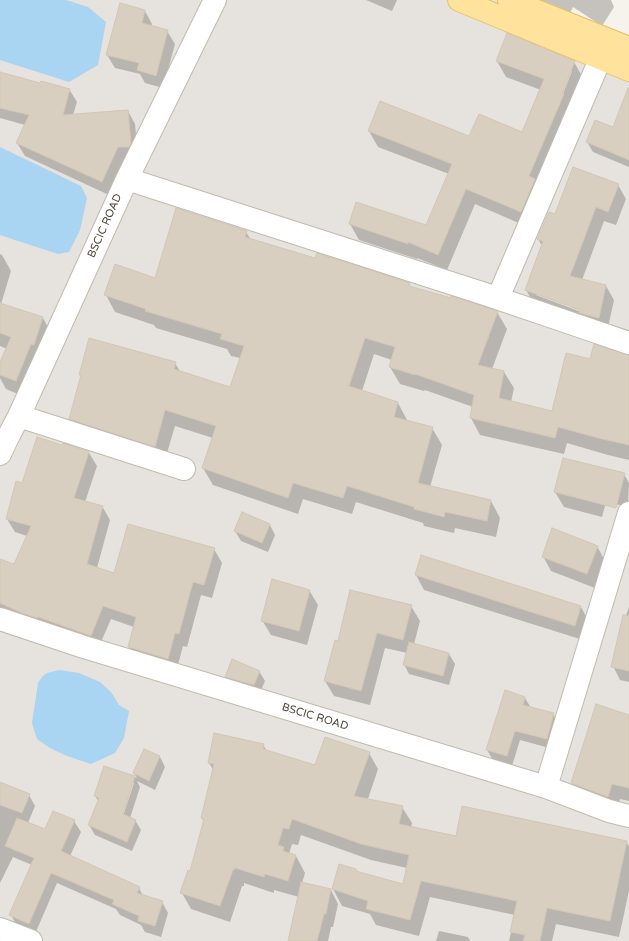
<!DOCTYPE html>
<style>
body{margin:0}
canvas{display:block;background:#f6f3ec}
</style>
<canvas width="629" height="941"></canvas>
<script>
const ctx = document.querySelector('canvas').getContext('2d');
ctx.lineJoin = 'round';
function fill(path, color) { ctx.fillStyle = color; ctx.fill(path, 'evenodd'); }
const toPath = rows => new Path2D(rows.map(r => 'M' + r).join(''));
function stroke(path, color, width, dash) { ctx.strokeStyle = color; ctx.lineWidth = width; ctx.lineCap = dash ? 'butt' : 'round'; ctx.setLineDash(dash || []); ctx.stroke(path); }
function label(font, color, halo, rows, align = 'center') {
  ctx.font = font + ' "Varela Round",sans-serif'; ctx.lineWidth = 3; ctx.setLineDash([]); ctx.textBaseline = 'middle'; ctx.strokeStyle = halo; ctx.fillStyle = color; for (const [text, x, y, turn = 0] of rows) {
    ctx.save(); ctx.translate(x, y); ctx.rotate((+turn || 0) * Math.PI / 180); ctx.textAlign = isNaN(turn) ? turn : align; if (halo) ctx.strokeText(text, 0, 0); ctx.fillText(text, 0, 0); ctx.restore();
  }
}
fill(toPath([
 [0,0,499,0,629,51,629,941,0,941]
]), '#e6e2dd');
fill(toPath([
 [0,0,66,0,88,7,106,22,98,65,69,82,0,60],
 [0,147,81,186,87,198,80,230,69,252,58,254,0,235],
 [59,670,79,673,100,682,111,692,119,705,129,711,124,738,115,753,91,764,67,756,50,748,37,739,32,723,38,683,42,677,47,673]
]), '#a9d4f2');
fill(toPath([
 [366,0,397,0,392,11],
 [532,0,611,0,614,7,602,26,573,7,568,18],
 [145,11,152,24,151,27,167,31,175,44,163,88,145,83,140,74,115,68,107,55],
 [497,61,574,62,583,78,530,228,475,204,447,270,417,258,417,259,359,240,350,224,427,226,449,174,378,147,369,131,470,138,523,133,541,90,506,77],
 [570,71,572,71,561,99,560,98],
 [0,73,41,84,69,89,77,102,73,115,128,111,135,124,138,156,109,195,25,156,17,143,25,125,0,118],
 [629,88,629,167,593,152,587,142,614,128],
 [618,185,626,199,616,225,604,221,582,280,606,286,614,300,607,332,534,304,526,290,542,246,538,239,556,216],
 [536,293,585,311,584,313,536,295],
 [246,232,251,240,316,259,409,284,411,287,497,312,507,329,492,369,504,372,514,388,511,402,553,412,590,360,629,356,629,460,608,455,567,443,564,454,480,435,471,418,473,407,425,390,424,391,400,384,390,367,392,360,374,354,362,391,398,403,407,420,407,421,432,428,442,445,430,487,491,501,500,518,496,537,455,528,454,533,424,526,423,523,356,502,352,514,303,499,298,514,213,485,203,468,213,438,175,426,164,463,80,436,70,419,82,377,80,375,175,363,181,373,230,389,240,358,231,356,227,349,156,328,154,325,115,312,106,295,155,280],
 [0,254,2,255,11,271,1,304,43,318,52,335,25,397,6,389,0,378,0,365,7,349,0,346],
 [89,453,97,466,85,502,102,506,110,520,97,568,115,574,214,549,222,563,212,598,201,595,187,647,183,646,176,672,137,661,129,647,134,627,111,619,98,649,0,613,0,560,14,566,27,536,15,532,7,519,23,484],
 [563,459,624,474,629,483,628,507,606,502,602,517,564,507,555,492],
 [270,525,275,535,268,552,241,541,235,531],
 [597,546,605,561,595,588,551,571,543,556],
 [416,575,581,607,589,622,583,640,424,590],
 [309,590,318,605,307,645,271,635,262,620],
 [411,606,420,621,414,644,449,654,455,664,449,685,409,674,404,664,407,653,385,648,370,705,334,696,325,681,338,642],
 [629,607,629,682,620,680,613,666,622,627],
 [259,671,265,681,259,695,231,686,226,676],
 [525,698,531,708,553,714,559,724,553,749,520,740,512,766,493,760,487,750],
 [629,716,629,801,620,799,616,811,580,798,572,783],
 [263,745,267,751,315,767,369,753,378,769,368,799,402,807,412,823,411,828,457,837,626,842,629,846,629,891,619,937,556,924,552,941,509,941,515,915,430,897,419,936,376,925,370,914,342,906,333,889,340,865,356,870,357,872,404,885,407,868,371,860,301,835,298,845,292,844,289,854,296,856,305,873,302,883,331,890,338,904,333,927,331,927,328,941,289,941,299,897,274,890,274,893,244,883,244,886,242,886,230,922,191,909,182,893,191,872,204,823,202,818,214,771,209,763],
 [145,750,160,757,165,767,155,790,137,781,140,787,130,818,135,820,141,830,132,851,95,835,89,825,99,802,95,796,105,767,137,778,134,773],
 [132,783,134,783,122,819,120,818],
 [0,789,29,795,35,806,28,823,45,831,74,821,81,832,70,856,139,888,143,896,162,902,168,913,161,937,145,932,141,925,120,915,116,909,57,883,35,934,17,926,11,915,32,865,13,857,0,883],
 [439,931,468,937,470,941,436,941]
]), '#0003');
const building = toPath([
 [120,3,145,10,142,23,168,30,156,76,137,70,139,63,106,55,120,3],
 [507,33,575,61,562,94,564,94,529,176,535,179,521,212,466,189,438,255,408,242,408,244,349,224,356,202,426,225,452,164,368,131,380,101,469,136,479,114,522,132,544,79,496,61,507,33],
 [0,72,40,83,41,81,70,89,63,115,128,110,131,143,129,147,118,147,102,182,16,143,29,115,0,108,0,72],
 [628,88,629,89,629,160,586,142,595,120,613,127,628,88],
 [573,167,619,184,608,212,596,207,570,276,606,285,599,318,579,313,580,310,525,290,543,241,537,239,549,212,555,214,573,167],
 [176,208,247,231,245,237,315,258,317,253,410,283,409,286,451,298,451,296,498,311,478,365,504,371,499,398,552,411,566,353,590,359,594,344,629,355,629,445,598,438,558,427,555,438,470,418,474,395,415,374,415,375,389,367,395,347,365,338,349,386,398,402,394,417,433,427,418,483,491,500,487,521,445,512,444,517,414,509,414,507,347,486,343,498,293,483,288,498,202,468,216,426,165,410,155,447,69,419,81,375,79,375,89,338,176,362,174,369,230,387,244,346,220,339,222,334,145,311,146,309,104,295,115,264,155,278,176,208],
 [0,303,43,317,34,345,31,344,16,381,0,375,0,362,11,337,0,333,0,303],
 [37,437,62,445,63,443,89,452,74,498,103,506,87,564,114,573,128,524,215,548,204,585,193,582,179,634,175,633,168,659,128,647,136,617,103,606,91,636,38,617,37,618,24,614,0,603,0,559,14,564,31,526,6,519,16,481,22,483,37,437],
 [563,458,625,473,616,508,554,492,563,458],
 [242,512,270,524,262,543,234,531,242,512],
 [552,528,598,546,587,574,542,557,552,528],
 [421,555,581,606,575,626,415,575,421,555],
 [272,579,310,590,299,631,261,621,272,579],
 [350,590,412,605,403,640,377,633,361,691,324,681,335,640,338,641,350,590],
 [623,615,629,616,629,671,611,667,623,615],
 [409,642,449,653,443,676,403,665,409,642],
 [232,659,260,671,254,685,225,677,232,659],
 [505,690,525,697,523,705,554,713,547,739,515,731,507,756,486,750,505,690],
 [596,704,629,715,629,788,612,784,608,797,571,783,596,704],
 [214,733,264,744,263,749,315,765,325,737,370,752,354,796,403,806,399,824,456,836,462,806,627,841,610,921,547,908,540,941,523,941,525,935,510,932,517,901,421,881,410,920,366,909,368,901,332,889,339,864,356,869,356,871,403,884,409,855,361,844,292,819,289,829,283,828,278,845,284,847,283,851,296,855,288,881,265,874,264,877,235,868,234,870,233,870,220,906,180,893,188,870,190,871,204,819,201,818,214,764,208,763,214,733],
 [144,749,160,756,149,781,133,773,144,749],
 [104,766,135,776,123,814,136,820,127,842,88,825,99,798,94,796,104,766],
 [0,782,30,794,22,813,0,805,0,782],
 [53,811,75,820,61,851,140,887,137,893,163,901,155,926,138,921,139,916,112,904,114,900,51,873,29,924,9,915,34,858,5,846,17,818,45,829,53,811],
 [301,882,331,889,326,914,324,914,317,941,288,941,301,882]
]);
fill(building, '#d8cfc1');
stroke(building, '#d3c7b4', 1);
const minor = toPath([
 [127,179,488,295,629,343],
 [498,298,601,57],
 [19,416,184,469],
 [0,454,7,439,19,416,127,179,215,0],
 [0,619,84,647,546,787,609,811,629,816],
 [546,787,629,513],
 [0,929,31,941]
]);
const major = toPath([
 [459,0,629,70],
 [509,0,629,48]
]);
stroke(minor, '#c2bbae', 24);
stroke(major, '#e6c16a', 24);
stroke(minor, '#fff', 22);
stroke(major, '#ffe39c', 22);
label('11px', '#4b4439', '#fff', [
 ["BSCIC ROAD",105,226,-66],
 ["BSCIC ROAD",315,717,17]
]);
</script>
